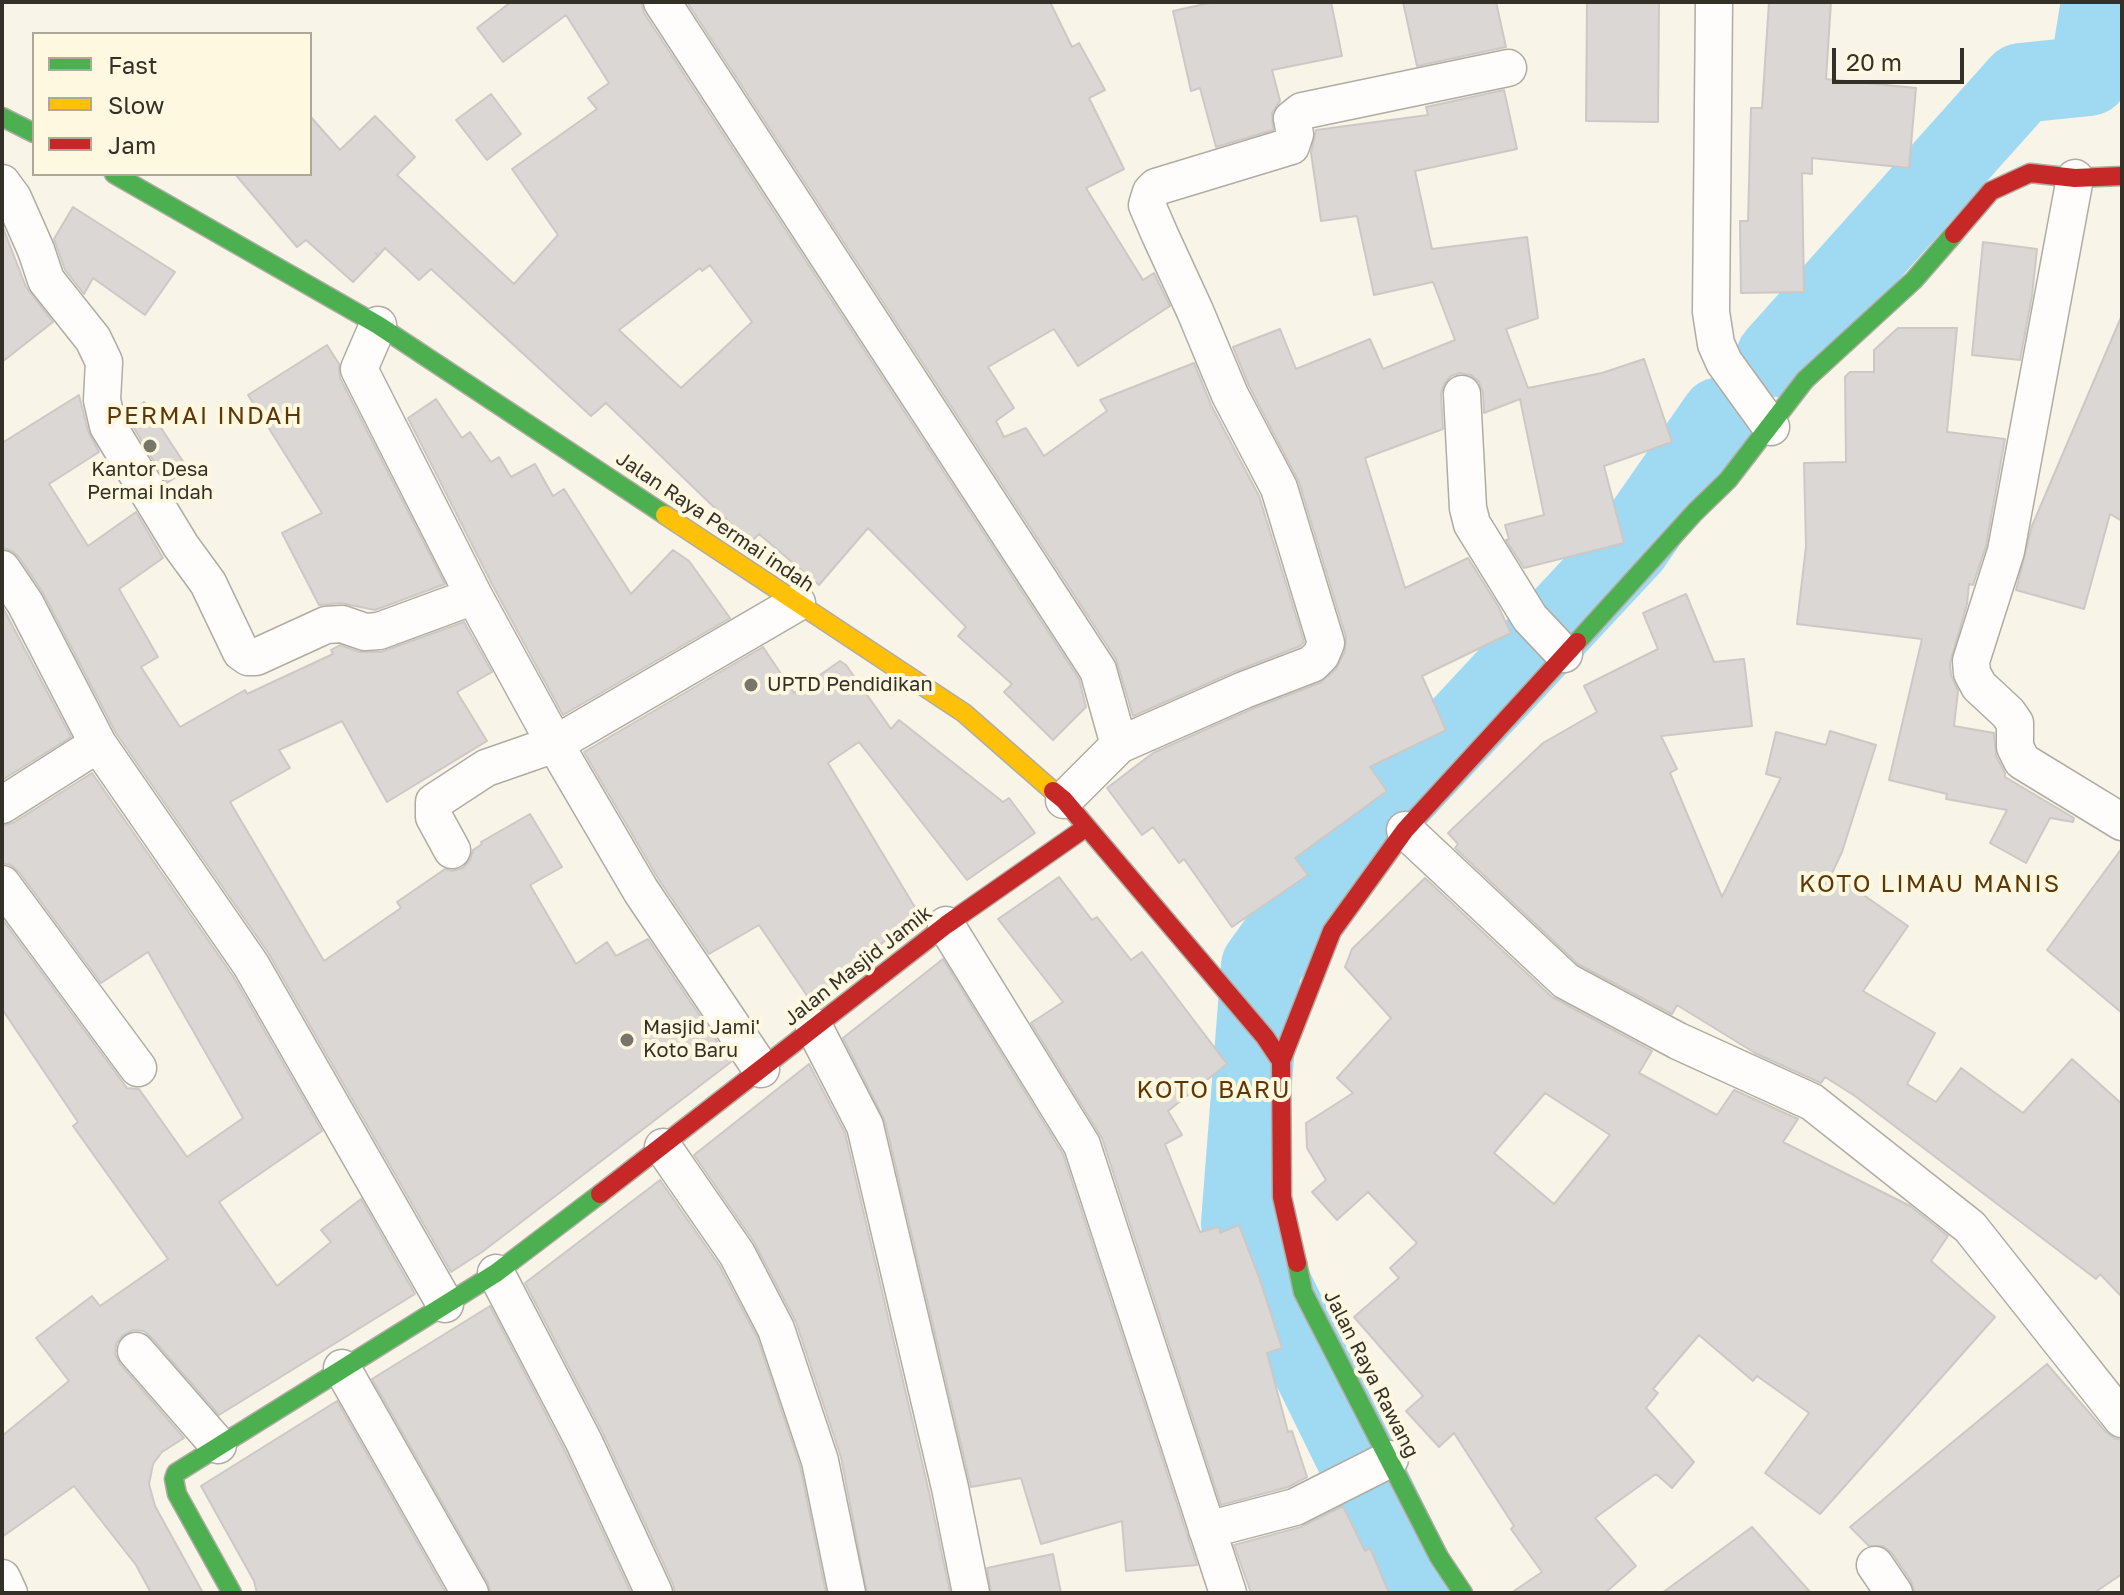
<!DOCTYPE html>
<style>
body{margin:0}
#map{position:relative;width:2124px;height:1595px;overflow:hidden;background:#f8f4e7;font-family:"Golos Text",sans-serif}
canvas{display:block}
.frame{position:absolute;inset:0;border:4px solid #333028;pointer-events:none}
.legend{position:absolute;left:32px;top:32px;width:280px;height:144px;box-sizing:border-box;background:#fef8e1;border:2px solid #ada897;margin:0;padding:10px 14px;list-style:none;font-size:24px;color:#333028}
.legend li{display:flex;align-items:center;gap:16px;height:40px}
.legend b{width:40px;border:2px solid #ada897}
.scale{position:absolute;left:1832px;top:48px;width:132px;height:36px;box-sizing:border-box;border:4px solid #333028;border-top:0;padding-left:10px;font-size:24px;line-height:28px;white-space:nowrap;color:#333028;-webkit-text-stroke:6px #fef8e1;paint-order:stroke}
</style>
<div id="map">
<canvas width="2124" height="1595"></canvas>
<div class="frame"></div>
<ul class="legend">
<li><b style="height:10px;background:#4caf50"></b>Fast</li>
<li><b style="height:10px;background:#ffc107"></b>Slow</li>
<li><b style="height:10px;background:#c62828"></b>Jam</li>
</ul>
<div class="scale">20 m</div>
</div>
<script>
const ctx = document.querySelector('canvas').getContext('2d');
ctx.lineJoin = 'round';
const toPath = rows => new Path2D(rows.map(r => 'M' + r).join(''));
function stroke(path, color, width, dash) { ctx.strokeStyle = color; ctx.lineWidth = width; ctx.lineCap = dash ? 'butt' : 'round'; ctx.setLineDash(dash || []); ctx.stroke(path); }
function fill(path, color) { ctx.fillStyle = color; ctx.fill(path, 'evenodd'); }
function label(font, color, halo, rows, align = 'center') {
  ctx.font = font + ' "Golos Text",sans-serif'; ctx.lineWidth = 8; ctx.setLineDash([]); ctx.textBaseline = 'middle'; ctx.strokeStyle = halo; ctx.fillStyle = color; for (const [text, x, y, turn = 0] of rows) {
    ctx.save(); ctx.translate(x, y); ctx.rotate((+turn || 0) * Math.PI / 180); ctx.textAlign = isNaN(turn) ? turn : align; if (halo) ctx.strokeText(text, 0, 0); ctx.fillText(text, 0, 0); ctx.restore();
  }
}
stroke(toPath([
 [1776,357,2021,83,2089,76,2101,2],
 [1423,1593,1241,1223,1261,966,1334,864,1631,545,1720,417]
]), '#a0d9f2', 80);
const building = toPath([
 [511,2,641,2,644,13,1079,679,1086,707,1053,740,1004,692,1012,684,958,636,966,627,868,528,819,585,759,534,751,542,748,540,606,403,591,416,431,269,419,280,385,248,378,256,376,253,378,256,353,282,306,240,297,247,235,174,310,174,310,116,340,150,375,116,415,157,397,175,514,284,558,235,512,169,597,109,588,98,609,83,566,15,503,62,477,28,511,2],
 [710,265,752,322,681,388,619,330,700,268,702,271,710,265],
 [687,2,1050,2,1072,47,1079,43,1105,90,1089,98,1124,169,1086,188,1143,280,1154,273,1170,306,1078,366,1054,329,988,367,1014,408,996,421,1004,437,1026,428,1044,456,1107,411,1100,400,1194,363,1211,405,1259,496,1304,642,1300,646,1236,671,1133,716,1116,659,687,2],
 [1214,2,1331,2,1342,56,1272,70,1280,101,1272,113,1273,130,1216,147,1200,88,1191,91,1173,11,1214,2],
 [1403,2,1496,2,1506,47,1417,66,1403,2],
 [1587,2,1659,2,1658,122,1586,121,1587,2],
 [1769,2,1831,2,1826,79,1916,88,1909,168,1812,158,1812,174,1802,173,1804,292,1741,293,1740,221,1748,221,1751,108,1762,108,1769,2],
 [1504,90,1517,149,1415,171,1432,249,1527,237,1538,318,1506,329,1528,388,1602,373,1644,359,1672,442,1604,466,1624,543,1524,568,1506,540,1509,539,1505,525,1544,515,1520,399,1484,413,1483,393,1479,382,1471,375,1460,373,1451,376,1444,384,1441,394,1443,429,1365,458,1405,588,1468,558,1498,606,1511,633,1422,676,1446,730,1370,767,1387,791,1295,858,1308,875,1232,927,1184,859,1179,863,1153,827,1142,835,1107,788,1153,753,1252,709,1320,683,1336,669,1345,651,1346,637,1299,482,1249,386,1233,347,1280,329,1296,369,1370,339,1383,369,1455,340,1433,282,1374,295,1357,216,1321,221,1311,153,1316,130,1428,115,1426,107,1504,90],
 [491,94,521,134,487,160,456,120,491,94],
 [73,207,175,272,145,315,93,278,84,294,65,270,54,239,73,207],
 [2,225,26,287,53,322,2,362,2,225],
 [1983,242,2037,249,2032,296,2020,360,1972,355,1983,242],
 [2122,315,2122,521,2110,514,2084,609,2016,590,2032,526,2122,315],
 [1898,328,1957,328,1947,432,2005,439,1986,546,1973,585,1969,584,1967,604,1950,663,1951,675,1958,691,1954,726,1994,733,1996,756,2005,773,2005,777,2074,818,2073,822,2050,818,2026,863,1990,843,2007,810,1946,799,1947,794,1889,780,1922,639,1797,624,1806,546,1804,463,1846,462,1845,377,1850,372,1874,372,1874,350,1898,328],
 [327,345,339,364,340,378,445,584,375,610,341,603,319,605,282,533,322,513,248,395,327,345],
 [79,395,88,431,99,452,49,484,88,546,136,512,163,558,119,589,158,657,141,667,180,727,245,690,247,694,333,654,331,650,340,645,359,652,381,652,464,622,492,672,457,692,487,741,387,802,342,721,279,750,290,768,230,802,324,961,401,908,397,902,445,869,452,871,463,868,470,860,473,850,482,844,481,842,530,814,562,867,530,885,576,964,607,942,616,956,648,939,731,1062,482,1252,451,1272,269,954,116,733,42,591,19,557,12,551,2,548,2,443,79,395],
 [436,399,462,438,470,432,491,462,499,457,511,477,535,464,553,496,564,489,631,594,673,550,689,561,730,618,563,715,493,586,408,418,436,399],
 [144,402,188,469,167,483,128,418,127,413,144,402],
 [1686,594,1714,662,1744,659,1752,726,1661,736,1677,769,1670,773,1722,897,1781,778,1766,774,1776,732,1826,745,1830,731,1876,745,1842,852,1832,873,1908,926,1863,991,1935,1033,1907,1084,1936,1102,1961,1068,2023,1113,2072,1059,2122,1104,2122,1297,2100,1274,2096,1279,1855,1096,1825,1077,1821,1083,1755,1053,1677,1005,1672,1014,1578,964,1455,848,1458,844,1448,833,1543,743,1597,712,1584,686,1658,649,1643,613,1686,594],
 [2,606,71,737,2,780,2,606],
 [763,647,794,693,840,661,846,665,891,729,899,720,1003,802,1009,798,1035,833,967,880,859,742,828,763,919,914,810,1000,759,925,709,954,659,880,584,752,763,647],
 [92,773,233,976,322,1131,219,1202,277,1286,331,1242,321,1230,361,1199,415,1294,219,1415,151,1337,144,1331,133,1330,122,1336,116,1344,115,1354,120,1364,184,1438,162,1452,153,1464,149,1484,155,1506,203,1593,151,1593,136,1565,74,1486,2,1537,2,1436,69,1381,36,1338,92,1296,100,1306,168,1259,73,1126,78,1122,2,1009,2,919,127,1088,139,1089,187,1157,243,1118,148,952,101,983,19,872,11,865,2,863,2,826,13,823,92,773],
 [2122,848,2122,1013,2047,950,2122,848],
 [1059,877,1092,920,1097,917,1131,960,1142,952,1227,1064,1168,1111,1182,1135,1165,1144,1200,1232,1219,1227,1220,1233,1239,1225,1260,1280,1282,1348,1267,1353,1288,1432,1292,1431,1307,1477,1288,1487,1221,1505,1102,1138,1031,1023,1063,1002,998,919,1059,877],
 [1425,878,1552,997,1652,1051,1639,1073,1717,1115,1734,1090,1798,1119,1783,1142,1910,1206,1948,1236,1931,1261,1995,1317,1820,1514,1765,1473,1809,1413,1757,1376,1753,1381,1699,1335,1653,1389,1658,1393,1646,1408,1694,1462,1672,1488,1656,1474,1595,1518,1636,1566,1605,1593,1511,1593,1542,1572,1511,1529,1514,1526,1454,1433,1439,1447,1406,1411,1423,1396,1354,1317,1399,1278,1390,1268,1417,1243,1368,1192,1337,1220,1312,1192,1326,1180,1307,1148,1306,1123,1353,1093,1337,1078,1391,1018,1345,967,1352,949,1425,878],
 [1545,1093,1610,1135,1554,1204,1494,1153,1545,1093],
 [943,959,1063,1154,1197,1565,1126,1571,1122,1521,1041,1544,1021,1478,971,1487,885,1121,843,1038,943,959],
 [809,1064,845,1133,929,1492,950,1593,867,1593,841,1457,796,1322,754,1242,694,1155,809,1064],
 [660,1180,719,1265,757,1337,800,1466,826,1593,675,1593,673,1584,603,1433,525,1283,660,1180],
 [490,1306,565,1451,631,1593,491,1593,488,1583,372,1379,490,1306],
 [2047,1364,2106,1432,2114,1438,2122,1440,2122,1574,2094,1593,1915,1593,1911,1581,1892,1553,1883,1546,1869,1546,1850,1527,2047,1364],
 [337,1401,446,1593,257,1593,254,1581,201,1486,337,1401],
 [1343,1506,1365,1551,1370,1548,1389,1593,1251,1593,1234,1545,1301,1527,1343,1506],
 [1752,1527,1811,1593,1662,1593,1752,1527],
 [1053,1554,1061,1593,991,1593,987,1568,1053,1554]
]);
fill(building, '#dbd7d4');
stroke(building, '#cdc8c5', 2);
const street = toPath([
 [662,2,1098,670,1119,745,1064,800],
 [1714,2,1711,312,1716,344,1724,362,1771,427],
 [2075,178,2006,551,1971,661,1972,673,1979,686,2008,713,2015,723,2015,747,2022,761,2122,822],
 [2,183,13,198,36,250,46,280,93,339,104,362,102,400,108,426,181,546,208,583,241,652,248,657,256,657,326,625,342,624,365,632,379,631,474,596],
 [378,325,359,369,474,596,555,744,641,891,761,1069],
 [1462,394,1468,508,1472,524,1530,618,1564,654],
 [2,569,25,603,98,744,251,965,445,1304],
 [1119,745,1244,690,1312,664,1321,655,1326,643,1279,488,1230,395,1195,311,1160,235,1147,205,1151,192,1156,187,1291,146,1295,134,1292,119,1302,111,1508,68],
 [2,805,98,744],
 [1405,830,1566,981,1678,1041,1812,1102,1970,1227,2122,1419],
 [452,850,434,817,434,802,486,768,555,744,797,603],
 [2,884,138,1068],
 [946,925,1082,1145,1228,1593],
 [814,1027,865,1126,950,1488,971,1593],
 [663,1147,737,1254,776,1329,820,1461,847,1593],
 [496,1273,584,1442,654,1593],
 [136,1351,218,1445],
 [342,1368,470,1593],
 [1207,1530,1295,1507,1390,1459],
 [1875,1565,1894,1593],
 [2,1578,9,1593]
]);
const fast = toPath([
 [2,117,34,133],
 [114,174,378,325,665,515],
 [1577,642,1695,512,1728,480,1805,380,1914,280,1954,234],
 [1297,1263,1303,1292,1439,1557,1463,1593],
 [232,1593,177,1494,174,1479,176,1473,496,1273,600,1194]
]);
const slow = toPath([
 [665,515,964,713,1053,791]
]);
const jam = toPath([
 [1954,234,1991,191,2030,173,2075,178,2122,176],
 [1053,791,1064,800,1265,1037,1281,1061,1282,1197,1297,1263],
 [1281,1061,1332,931,1405,830,1577,642],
 [600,1194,946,925,1085,828]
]);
stroke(street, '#b0aca3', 39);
stroke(fast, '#b0aca3', 21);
stroke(slow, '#b0aca3', 21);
stroke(jam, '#b0aca3', 21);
stroke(street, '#fefdfb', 36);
stroke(fast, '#4caf50', 18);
stroke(slow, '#ffc107', 18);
stroke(jam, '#c62828', 18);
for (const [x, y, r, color] of [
 [150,446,8,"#78756b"],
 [751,685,8,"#78756b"],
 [627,1040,8,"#78756b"]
]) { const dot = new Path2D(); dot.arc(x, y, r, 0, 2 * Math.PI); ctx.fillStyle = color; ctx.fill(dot); stroke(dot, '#fef8e1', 3); }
label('20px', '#333028', '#fef8e1', [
 ["Kantor Desa",150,470,"center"],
 ["Permai Indah",150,493,"center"],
 ["UPTD Pendidikan",767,685],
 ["Masjid Jami'",643,1028],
 ["Koto Baru",643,1051]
], 'left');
label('20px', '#333028', '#fef8e1', [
 ["Jalan Raya Permai indah",715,522,34],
 ["Jalan Masjid Jamik",858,966,-38],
 ["Jalan Raya Rawang",1371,1374,63]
]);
ctx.letterSpacing = '2px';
label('24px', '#5e3706', '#fef8e1', [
 ["PERMAI INDAH",205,416],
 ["KOTO LIMAU MANIS",1930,884],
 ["KOTO BARU",1214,1090]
]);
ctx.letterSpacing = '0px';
</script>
